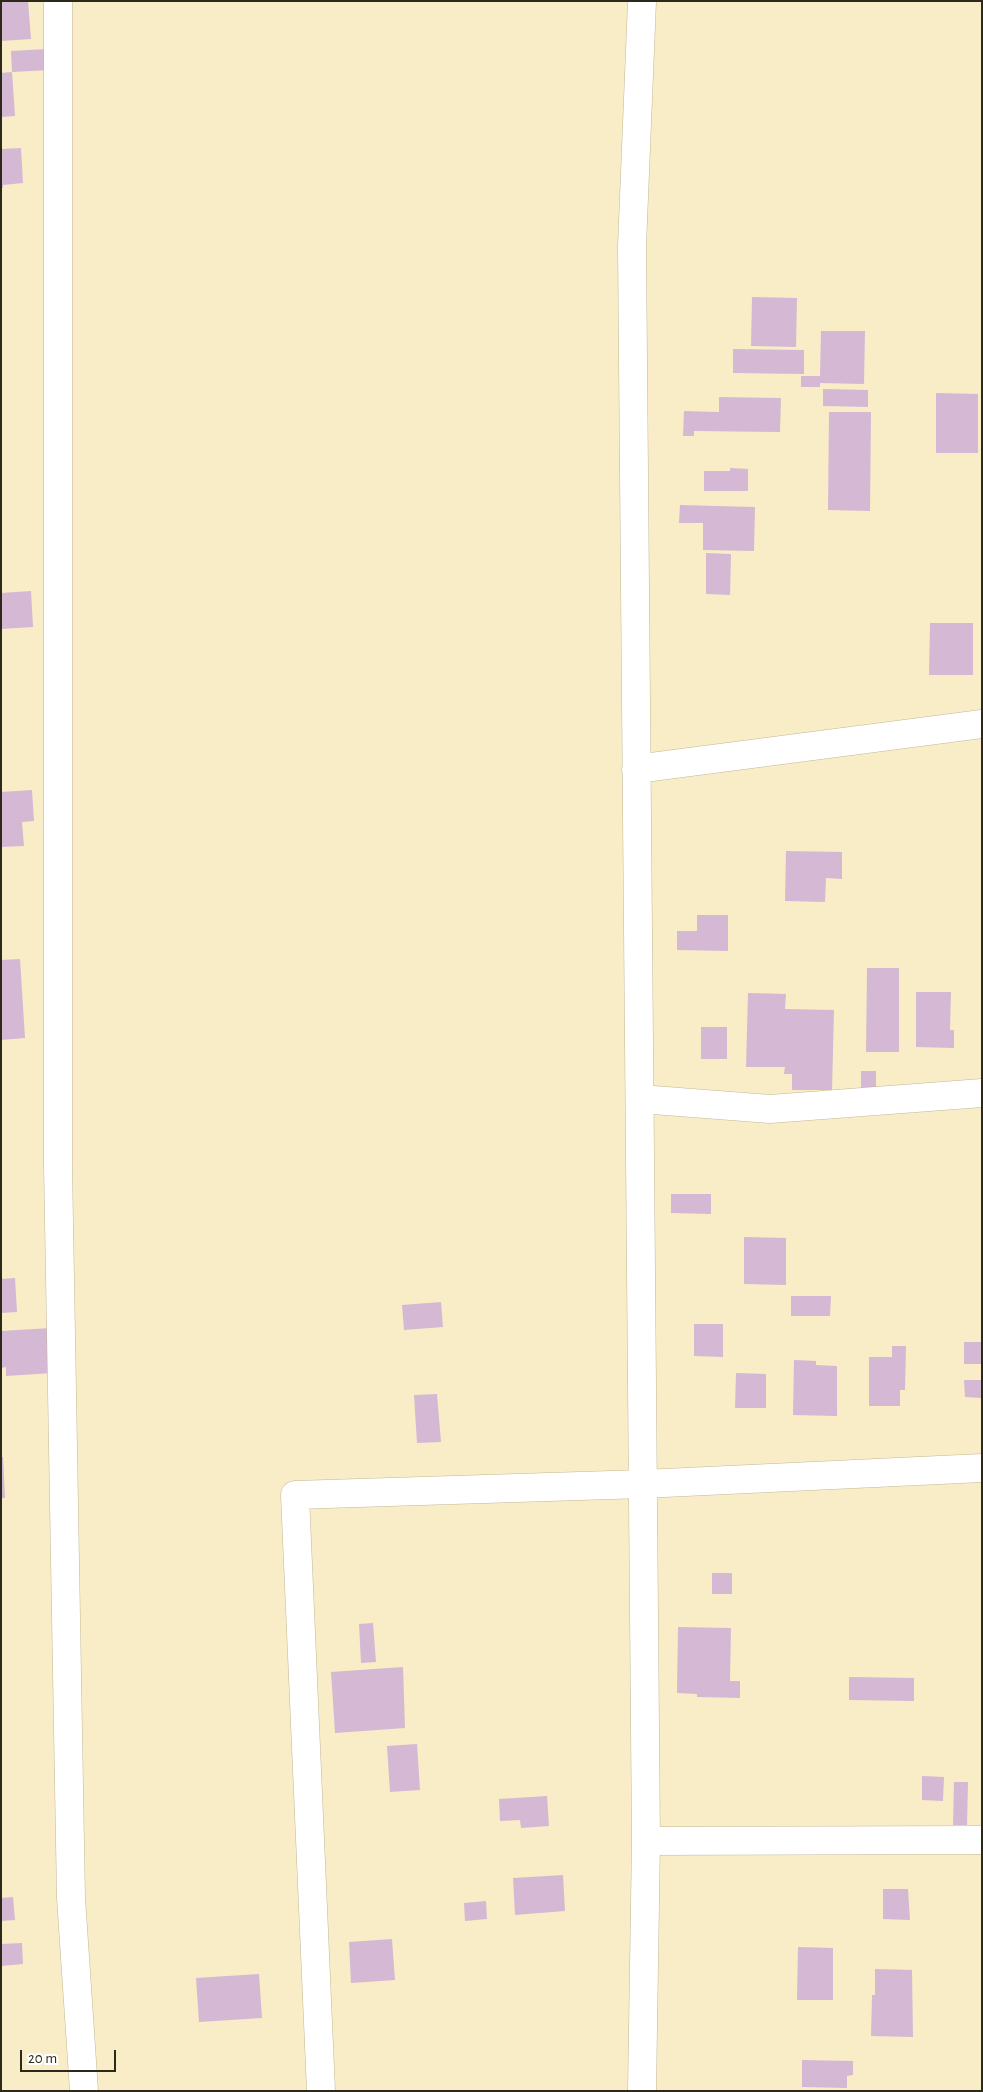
<!DOCTYPE html>
<style>
body{margin:0}
#map{position:relative;width:983px;height:2092px;overflow:hidden;background:#f8edc7;font-family:"Alegreya Sans",sans-serif}
canvas{display:block}
.frame{position:absolute;inset:0;border:2px solid #2c281a;pointer-events:none}
.scale{position:absolute;left:20px;top:2050px;width:96px;height:22px;box-sizing:border-box;border:2px solid #2c281a;border-top:0;padding-left:6px;font-size:15px;line-height:18px;white-space:nowrap;color:#2c281a;-webkit-text-stroke:4px #fff;paint-order:stroke}
</style>
<div id="map">
<canvas width="983" height="2092"></canvas>
<div class="frame"></div>
<div class="scale">20 m</div>
</div>
<script>
const ctx = document.querySelector('canvas').getContext('2d');
ctx.lineJoin = 'round';
function fill(path, color) { ctx.fillStyle = color; ctx.fill(path, 'evenodd'); }
const toPath = rows => new Path2D(rows.map(r => 'M' + r).join(''));
function stroke(path, color, width, dash) { ctx.strokeStyle = color; ctx.lineWidth = width; ctx.lineCap = dash ? 'butt' : 'round'; ctx.setLineDash(dash || []); ctx.stroke(path); }
fill(toPath([
 [1,1,28,1,31,39,1,41],
 [47,49,49,70,12,72,11,51],
 [12,72,15,116,1,117,1,73],
 [21,148,23,183,3,185,3,188,1,188,1,149],
 [752,297,797,298,796,347,751,346],
 [821,331,865,331,864,384,820,383,820,387,801,387,801,376,820,376],
 [733,349,804,350,804,374,733,373],
 [823,389,868,390,868,407,823,406],
 [936,393,978,394,978,453,936,453],
 [719,397,781,398,780,432,694,431,694,436,683,436,684,411,719,412],
 [829,412,871,412,870,511,828,510],
 [730,468,748,469,748,491,704,491,704,471,730,471],
 [680,505,755,507,754,551,703,550,703,523,679,523],
 [706,553,731,554,730,595,706,594],
 [31,591,33,627,1,629,1,593],
 [930,623,973,623,973,675,929,675],
 [32,790,34,821,22,822,24,846,1,847,1,792],
 [786,851,842,852,842,879,826,878,825,902,785,901],
 [697,915,728,915,728,951,677,950,677,931,697,931],
 [20,959,25,1038,1,1040,1,960],
 [867,968,899,968,899,1052,866,1052],
 [916,992,951,992,950,1030,954,1030,954,1048,916,1047],
 [748,993,786,994,785,1009,834,1010,832,1090,792,1090,792,1074,784,1074,785,1067,746,1067],
 [701,1027,727,1027,727,1059,701,1059],
 [861,1071,876,1071,876,1101,861,1100],
 [671,1194,711,1194,711,1214,671,1213],
 [744,1237,786,1238,786,1285,744,1284],
 [15,1278,17,1312,1,1313,1,1279],
 [791,1296,831,1296,830,1316,791,1316],
 [441,1302,443,1327,404,1330,402,1305],
 [694,1324,723,1324,723,1357,694,1356],
 [51,1328,53,1373,6,1376,6,1367,1,1368,1,1331],
 [964,1342,982,1342,982,1364,964,1364],
 [892,1346,906,1346,905,1390,900,1390,900,1406,869,1406,869,1357,892,1357],
 [794,1360,816,1361,816,1365,837,1366,837,1416,793,1415],
 [736,1373,766,1374,766,1408,735,1408],
 [964,1380,982,1380,982,1398,965,1397],
 [437,1394,441,1442,417,1443,414,1395],
 [1,1457,3,1457,5,1498,1,1498],
 [712,1573,732,1573,732,1594,712,1594],
 [373,1623,376,1662,361,1663,359,1624],
 [678,1627,731,1628,730,1681,740,1681,740,1698,697,1697,697,1694,677,1693],
 [403,1667,405,1728,335,1733,331,1672],
 [849,1677,914,1678,914,1701,849,1700],
 [417,1744,420,1790,390,1792,387,1746],
 [922,1776,944,1777,943,1801,922,1800],
 [954,1782,968,1782,967,1825,953,1825],
 [547,1796,549,1826,521,1828,520,1820,500,1821,499,1799],
 [563,1875,565,1911,515,1915,513,1878],
 [883,1889,908,1889,910,1920,883,1919],
 [13,1897,15,1920,1,1921,1,1898],
 [486,1901,487,1919,465,1921,464,1903],
 [392,1939,395,1980,351,1983,349,1942],
 [22,1943,23,1964,1,1966,1,1944],
 [798,1947,833,1948,833,2000,797,2000],
 [875,1969,912,1970,913,2037,871,2036,872,1995,875,1995],
 [259,1974,262,2018,199,2022,196,1978],
 [802,2060,853,2061,853,2075,847,2076,847,2088,802,2087]
]), '#d4b8d4');
const minor = toPath([
 [58,1,58,1166,71,1898,84,2091],
 [636,769,982,724],
 [640,1099,770,1109,982,1093],
 [646,1841,982,1840],
 [321,2091,295,1495,643,1484,982,1468],
 [642,2091,646,1841,632,246,642,1]
]);
stroke(minor, '#c3b895', 29);
stroke(minor, '#fff', 28);
</script>
